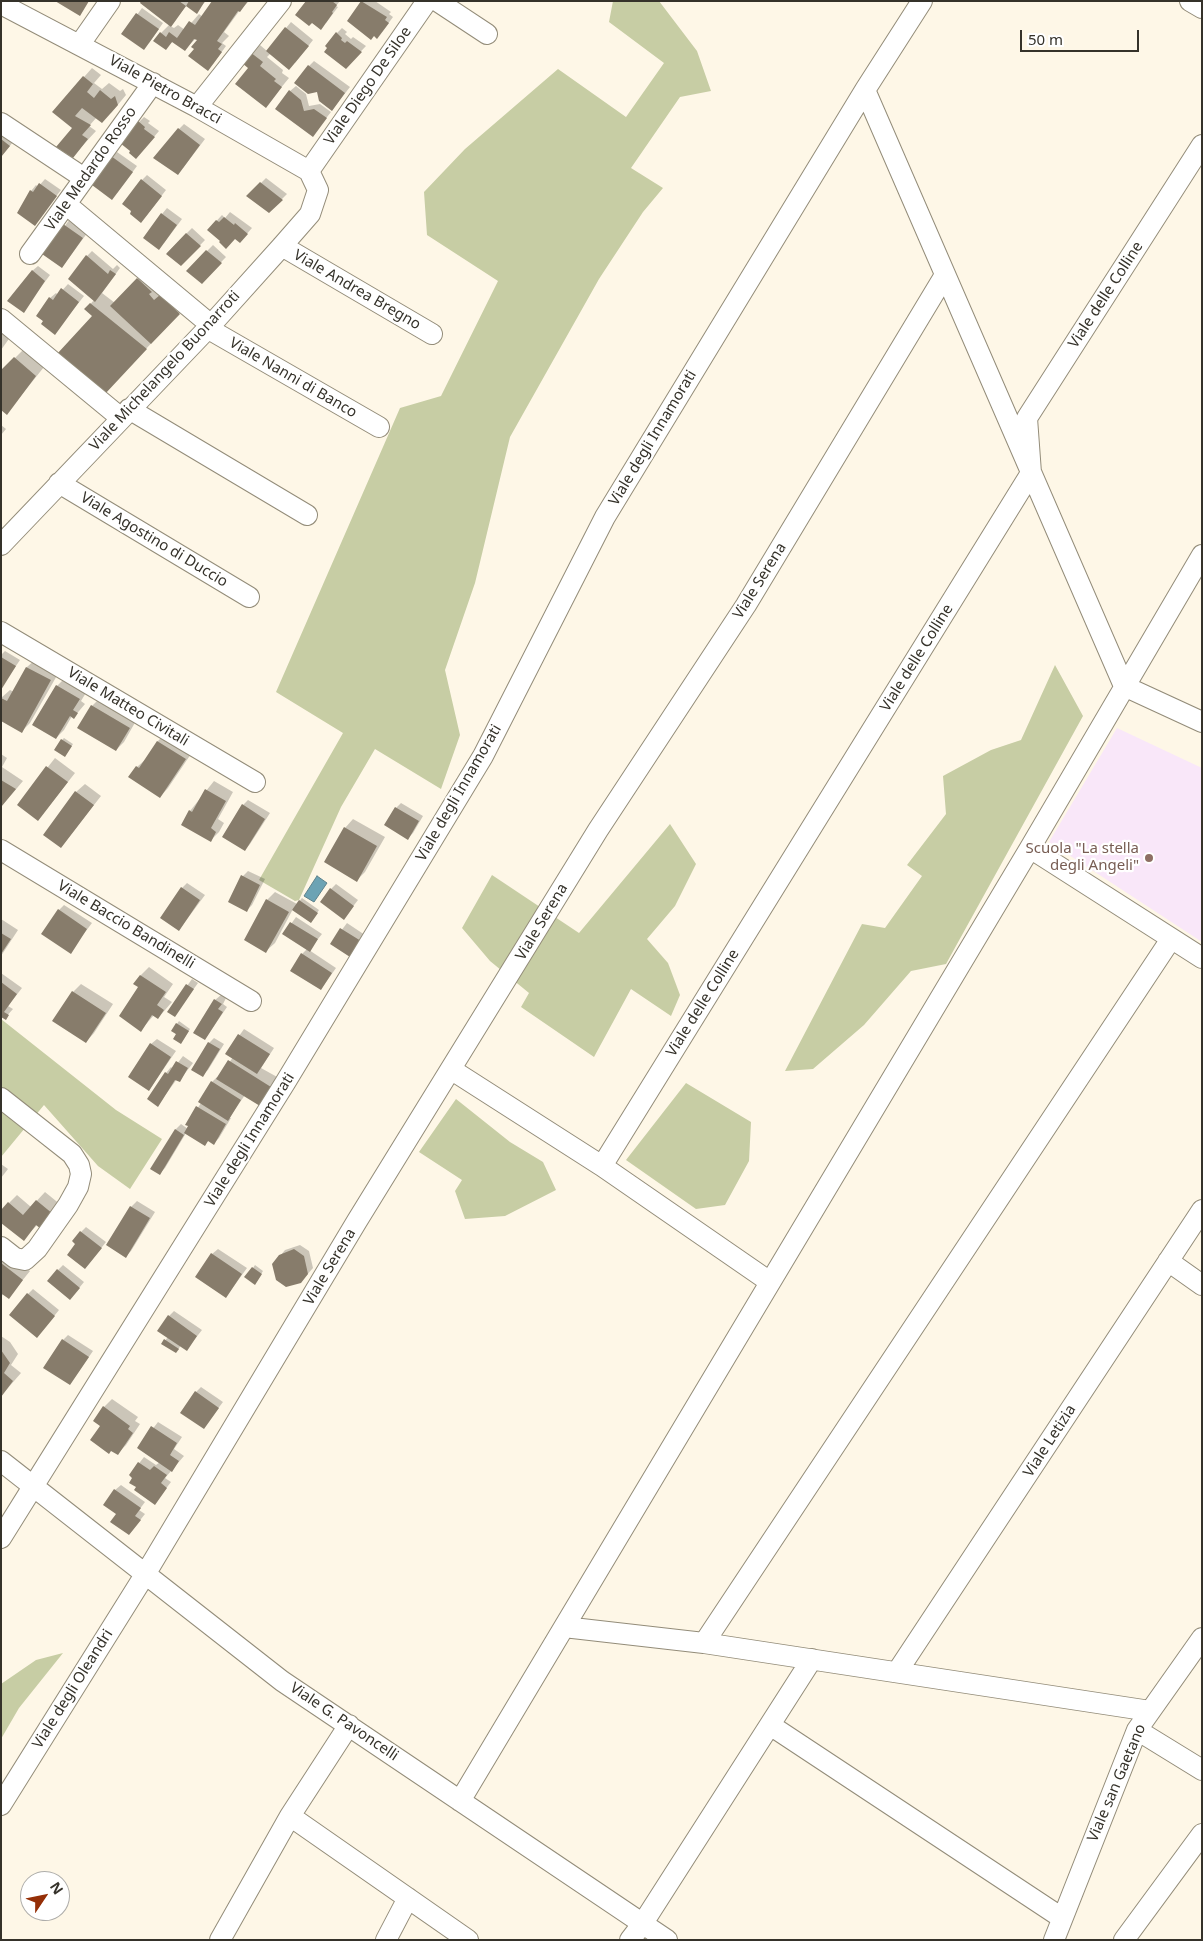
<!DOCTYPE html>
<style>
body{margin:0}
#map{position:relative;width:1203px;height:1941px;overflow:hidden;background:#fef7e7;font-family:"Noto Sans",sans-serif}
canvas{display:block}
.frame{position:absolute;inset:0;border:2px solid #35322a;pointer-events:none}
.north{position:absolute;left:20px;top:1871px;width:50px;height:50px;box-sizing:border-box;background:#fff;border:1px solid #aeadaa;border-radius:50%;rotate:56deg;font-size:14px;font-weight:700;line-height:20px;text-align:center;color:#35322a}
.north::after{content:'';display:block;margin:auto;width:18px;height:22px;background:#952f07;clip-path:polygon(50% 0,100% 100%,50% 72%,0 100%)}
.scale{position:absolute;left:1020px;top:30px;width:119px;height:22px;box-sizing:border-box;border:2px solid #35322a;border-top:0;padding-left:6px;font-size:15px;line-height:18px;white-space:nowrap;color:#35322a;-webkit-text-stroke:4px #fff;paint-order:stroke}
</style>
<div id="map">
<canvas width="1203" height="1941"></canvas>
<div class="frame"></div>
<div class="north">N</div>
<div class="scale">50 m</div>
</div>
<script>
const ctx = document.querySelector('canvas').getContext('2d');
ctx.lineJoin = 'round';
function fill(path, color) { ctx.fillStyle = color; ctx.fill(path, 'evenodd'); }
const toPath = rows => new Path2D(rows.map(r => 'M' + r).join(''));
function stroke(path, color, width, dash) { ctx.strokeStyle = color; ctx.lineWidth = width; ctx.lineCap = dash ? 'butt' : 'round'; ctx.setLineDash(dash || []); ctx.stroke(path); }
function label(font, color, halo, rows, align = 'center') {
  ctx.font = font + ' "Noto Sans",sans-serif'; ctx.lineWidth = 4.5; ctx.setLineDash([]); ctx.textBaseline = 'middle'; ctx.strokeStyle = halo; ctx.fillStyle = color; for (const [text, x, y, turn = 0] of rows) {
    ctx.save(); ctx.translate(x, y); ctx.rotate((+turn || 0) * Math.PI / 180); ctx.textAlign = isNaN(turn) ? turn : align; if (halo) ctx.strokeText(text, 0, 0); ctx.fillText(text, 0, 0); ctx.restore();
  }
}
fill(toPath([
 [1117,728,1202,768,1202,942,1049,842]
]), '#f9e7f9');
fill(toPath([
 [613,1,659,1,697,51,711,91,680,97,631,168,663,188,643,212,599,279,510,437,475,583,445,670,460,735,441,789,375,749,341,807,299,900,295,901,259,880,343,733,276,692,400,408,441,396,498,281,427,235,424,192,465,149,558,69,626,117,664,63,609,22],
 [1055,665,1083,716,946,964,911,971,864,1025,813,1069,785,1071,862,924,885,928,922,876,907,865,946,814,943,776,991,750,1021,740],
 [670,824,696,864,675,906,647,939,668,963,680,995,671,1016,631,989,594,1057,521,1007,529,993,490,961,462,928,492,875,579,933],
 [1,1019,116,1110,162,1139,130,1189,98,1166,44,1105,1,1157],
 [686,1083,751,1122,749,1161,725,1205,696,1209,626,1160],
 [456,1099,510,1142,543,1162,556,1190,505,1216,465,1219,455,1191,462,1180,419,1152],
 [63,1653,19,1708,1,1739,1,1684,36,1660]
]), '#c7cda4');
const water = toPath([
 [317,876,327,883,314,902,304,896,317,876]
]);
fill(water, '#6ca3b4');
stroke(water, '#5c818b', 1);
fill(toPath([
 [142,1,206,1,196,12,187,5,170,26,174,28,178,25,185,30,199,14,203,17,214,1,249,1,240,10,224,32,229,36,222,43,226,46,213,64,195,49,198,40,196,38,185,50,173,41,166,48,161,33,170,24],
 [307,1,340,1,336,6,338,7,326,23],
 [363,1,375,1,391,12,389,14,393,17,382,32,349,20],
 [142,8,163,23,149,43,123,34],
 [291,22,313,40,295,63,271,53,267,57,283,70,282,73,289,78,266,106,249,68,251,53,260,45,267,51],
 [342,28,347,32,345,34,351,39,353,37,366,46,346,67,337,33],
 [314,61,350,87,332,110,317,90,309,66],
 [92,68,101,75,94,83,102,89,109,83,120,91,123,89,126,95,111,113,97,117,89,126,96,131,73,156,74,128,53,112],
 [296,86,306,94,309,106,320,104,331,112,313,135,290,91],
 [144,117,150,121,148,123,159,131,141,152,139,122],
 [184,124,205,139,183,168,179,129],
 [1,125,17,137,1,157],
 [117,152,137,166,117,193,112,157],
 [147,175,166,190,146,216,142,180],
 [266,178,287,194,269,212,248,196],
 [45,179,61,190,35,224,18,212,31,191,36,185,38,187],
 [167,208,182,219,164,243,162,214],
 [230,212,252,228,245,236,222,241,209,229,222,215,225,218],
 [70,219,88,232,62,267,44,254],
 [192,228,205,240,181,265,167,253],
 [213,245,226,257,202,282,204,254],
 [92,251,113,269,117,265,120,268,102,293,115,303,146,271,187,305,116,381,94,316,86,309,94,300,87,256],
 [38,266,50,275,23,311,32,271],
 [68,284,84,296,55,333,38,316,50,298,56,293,58,295],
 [1,329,11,336,1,350],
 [23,350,44,367,7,413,15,358],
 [1,425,6,429,1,435],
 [5,651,20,660,1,688,1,655],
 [36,659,59,672,30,723,22,731,1,719,1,698,10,690,14,692,27,667],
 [65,678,87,691,81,701,85,704,74,717,72,716,64,730,56,738,57,686],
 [100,698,137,719,124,742,116,750,92,706],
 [166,733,193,751,168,788,160,797,137,767,146,759,158,741],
 [64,738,73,744,67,753,62,740],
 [1,754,7,758,2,767,23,781,1,807],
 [55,758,75,773,38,820,18,805],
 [214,781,233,792,218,819,224,823,219,832,211,840,190,811],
 [85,784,101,796,61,847,44,835,76,792],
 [248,800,270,813,250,844,245,850,243,805],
 [401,803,423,816,413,833,408,838,396,808],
 [353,819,385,837,365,872,357,880,345,828],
 [248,871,265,879,252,905,247,910,243,876],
 [187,883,205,895,179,930,182,888],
 [336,884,358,900,344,918,331,889],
 [275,892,297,904,302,898,319,910,313,919,293,909,275,943,266,951,267,900],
 [64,905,92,923,70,952,59,910],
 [296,917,322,934,309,950,336,968,321,989,302,954,307,949,284,934],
 [1,919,18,930,1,956],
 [347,923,365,935,356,950,332,943],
 [149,967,173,984,164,997,172,1002,158,1018,154,1015,141,1030,141,975],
 [1,973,22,988,8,1006,13,1009,5,1018,1,1015],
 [192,979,198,983,175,1015,169,1011],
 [81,984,113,1004,94,1033,86,1042,73,992],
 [221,995,226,998,223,1004,227,1007,205,1039,215,1000],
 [179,1021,190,1029,183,1040,172,1031],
 [244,1029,274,1048,261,1068,279,1078,268,1096,245,1095,229,1118,231,1118,219,1138,214,1143,209,1140,205,1144,186,1133,165,1168,160,1173,175,1130,181,1124,188,1129,190,1126,187,1124,201,1103,212,1082,217,1077,219,1078,233,1057,227,1053],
 [214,1038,224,1044,208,1070,202,1075,209,1043],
 [157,1039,176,1051,149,1090,151,1044],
 [183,1056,193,1063,179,1081,177,1079,158,1105,166,1073,171,1067,173,1069],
 [1,1164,8,1169,1,1178],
 [45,1192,61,1205,37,1225,24,1239,9,1203,17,1195,31,1207],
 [137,1201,155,1212,131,1251,126,1256,108,1245,131,1207],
 [86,1227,106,1242,90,1262,77,1244,81,1232],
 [300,1245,309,1251,313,1268,306,1276,280,1256,285,1250],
 [218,1249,247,1268,226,1297,212,1254],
 [3,1250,30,1271,9,1297,4,1293,1,1297,1,1252],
 [63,1265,84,1282,75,1293,58,1270],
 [255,1265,263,1271,257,1281,253,1268],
 [33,1289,59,1310,42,1331,28,1294],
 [174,1311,202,1330,187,1349,181,1345,178,1350,163,1343,168,1337,169,1316],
 [68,1335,93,1351,70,1384,63,1340],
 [1,1336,10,1342,18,1354,11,1365,21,1373,1,1396],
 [201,1387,223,1402,204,1427,196,1392],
 [112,1399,138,1417,135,1421,140,1424,126,1445,118,1453,102,1425,104,1407],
 [158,1422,182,1437,174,1449,184,1456,165,1478,171,1482,155,1503,138,1487,134,1478,130,1475,144,1457,156,1465,160,1462,138,1448],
 [121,1485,145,1502,139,1510,145,1514,129,1534,118,1514,115,1490]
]), '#0003');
fill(toPath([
 [55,1,89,1,80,16],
 [141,1,179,1,186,6,171,27,140,3],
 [189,1,205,1,197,14,186,6],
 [212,1,248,1,240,12,238,11,217,41,222,44,218,49,222,52,208,71,188,56,194,49,191,47,197,40,194,39,185,51,172,42,166,50,153,41,160,32,166,37,169,32,177,38,189,21,195,25],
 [306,1,332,1,337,5,332,12,333,13,321,30,312,23,309,26,295,15],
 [361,1,387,17,385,20,389,23,377,39,374,36,371,40,347,21],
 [136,13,159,29,144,50,121,34],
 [285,27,309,46,289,70,266,51],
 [336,32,342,38,341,40,345,43,347,41,362,52,346,69,324,52,327,48,325,46],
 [250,52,263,62,260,66,276,79,274,81,282,87,266,108,235,84,248,68,242,63],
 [308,65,345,93,332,111,319,101,317,92,308,94,294,83],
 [83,76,93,84,87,92,94,98,100,90,111,99,115,96,118,105,102,123,82,108,75,116,91,125,82,135,88,139,73,158,56,147,72,128,52,112],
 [289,90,301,100,304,111,314,109,327,118,313,137,275,109],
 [138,121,145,127,144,129,155,137,136,159,129,153,130,151,120,143],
 [178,128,200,145,178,175,153,158],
 [1,139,10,146,1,157],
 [111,156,133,172,112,200,88,182],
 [141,179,162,196,141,223,130,214,131,211,122,204],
 [260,182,283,200,269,213,246,196],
 [39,183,57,196,35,226,17,213,30,190,33,192],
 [161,213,177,225,159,250,143,238],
 [224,217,234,225,235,223,248,234,240,243,235,239,226,249,219,242,220,241,207,230,216,220,219,222],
 [63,224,83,238,62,268,42,254],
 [186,233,201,246,181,266,166,254],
 [206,250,222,263,202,284,186,271],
 [86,255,108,274,110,270,116,274,95,302,68,279],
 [32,270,45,281,24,313,7,301],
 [137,278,152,292,149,294,154,300,160,295,180,314,151,344,110,306],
 [61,288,79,302,55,335,41,324,43,321,36,316,49,297,53,300],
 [90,303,147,349,105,394,57,354,92,316,84,309],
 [14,357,36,376,7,415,1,410,1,370],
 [1,657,16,666,1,690],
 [26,667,51,680,22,733,1,721,1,698,7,701],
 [56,685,80,699,73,710,78,713,74,719,70,716,56,739,32,725],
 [91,705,130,728,116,751,77,728],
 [61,739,72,746,65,757,54,750],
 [157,741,186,759,160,798,128,777,136,766,139,768],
 [46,766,68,782,38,821,17,805],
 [1,780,16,789,1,807],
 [205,789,226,801,211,828,216,832,211,842,181,825,189,810,192,812],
 [75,791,94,805,61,848,43,835],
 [242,804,265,819,245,851,222,837],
 [395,807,419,821,408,840,384,825],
 [344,827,377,846,357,882,324,862],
 [241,875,260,885,247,912,228,902],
 [181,887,200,900,179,931,160,918],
 [330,888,354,906,344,920,320,902],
 [266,899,289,912,266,953,244,940],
 [299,900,318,913,311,923,292,910],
 [58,909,87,929,71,954,41,934],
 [290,922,318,939,310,952,282,934],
 [340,928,361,941,350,957,330,944],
 [1,933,11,939,1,954],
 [301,953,332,973,321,990,290,971],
 [140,975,166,992,157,1005,164,1010,158,1019,152,1015,141,1032,119,1016,138,987,133,984],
 [1,982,17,994,4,1012,9,1015,6,1020,1,1017],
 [186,984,194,989,175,1017,167,1012],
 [72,991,106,1013,86,1043,52,1021],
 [214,999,222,1004,218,1009,223,1012,205,1040,193,1033],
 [176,1023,189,1031,181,1044,173,1039,176,1034,171,1031],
 [238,1034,270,1054,257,1074,225,1054],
 [208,1042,220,1049,203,1077,191,1070],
 [150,1043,171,1057,149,1091,128,1077],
 [228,1060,271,1087,260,1106,216,1079],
 [176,1061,188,1068,180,1082,175,1080,158,1107,147,1099,165,1072,168,1074],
 [211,1081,241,1100,228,1121,198,1102],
 [196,1106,226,1124,214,1145,208,1141,205,1146,184,1133,188,1126,185,1125],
 [175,1129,184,1135,160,1175,150,1169],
 [36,1200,53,1214,41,1229,36,1225,24,1241,1,1223,1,1210,8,1202,23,1215],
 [130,1206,150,1218,126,1258,106,1245],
 [80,1231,102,1248,85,1269,67,1255,75,1244,72,1241],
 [294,1249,304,1256,308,1274,301,1283,286,1287,276,1280,272,1264,279,1255],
 [211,1253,242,1274,226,1298,195,1277],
 [1,1263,23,1280,9,1299,2,1294,1,1296],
 [252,1267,262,1274,255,1285,244,1277],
 [57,1269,80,1288,70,1300,47,1281],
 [27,1293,55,1316,37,1338,9,1315],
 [168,1315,197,1336,187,1351,157,1331],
 [62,1339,89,1357,70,1385,43,1368],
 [164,1339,179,1349,176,1353,161,1344],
 [1,1350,10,1363,4,1373,13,1381,1,1397],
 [195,1391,219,1408,204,1429,180,1413],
 [103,1406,130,1426,128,1429,133,1433,118,1455,111,1451,109,1454,90,1440,100,1426,93,1421],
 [151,1426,177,1443,170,1455,179,1461,172,1472,137,1448],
 [138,1462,150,1470,154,1466,167,1475,161,1483,167,1488,155,1505,134,1490,136,1487,129,1483,132,1478,129,1475],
 [114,1489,141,1508,135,1516,141,1520,129,1535,110,1522,116,1514,103,1505]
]), '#877c6b');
const minor = toPath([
 [437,1,487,34],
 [922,1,865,90,1124,686,1202,722],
 [1190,1,1202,8],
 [1,4,197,107,309,171,318,190,310,214,282,246,211,325,1,545],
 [80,44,110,1],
 [197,107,281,1],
 [1,123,84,178],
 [309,171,427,1],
 [67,205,211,325],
 [282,246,432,334],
 [30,254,153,83],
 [1,319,121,418],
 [207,328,379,427],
 [129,409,307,515],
 [59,483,249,597],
 [1,632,255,782],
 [1030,848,1202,958],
 [1,850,251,1001],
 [452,1070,602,1166,770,1282],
 [1,1098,72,1154,79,1165,81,1174,78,1187,68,1205,37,1249,25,1260,15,1258,1,1247],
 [602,1166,1031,473,1027,418,1202,145],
 [1168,1261,1202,1285],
 [1,1461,282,1681,667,1940],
 [1,1538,285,1083,483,756,605,517,865,90],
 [564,1627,704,1643],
 [897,1672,1202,1210],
 [1150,1711,704,1643,1171,939],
 [349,1725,290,1816,468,1940],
 [770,1725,1062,1918],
 [1137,1730,1202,1770],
 [460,1801,1030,848,1202,555],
 [1,1805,146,1573,357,1221,598,830,746,605,945,275],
 [220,1940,290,1816],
 [386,1940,408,1898],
 [630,1940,643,1923,812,1659],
 [1054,1940,1137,1730,1202,1638],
 [1124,1940,1202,1834]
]);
stroke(minor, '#938c79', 22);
stroke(minor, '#fff', 20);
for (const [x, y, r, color] of [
 [1149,858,5,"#8d6e63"]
]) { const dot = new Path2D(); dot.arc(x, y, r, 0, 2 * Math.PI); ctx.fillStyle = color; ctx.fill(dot); stroke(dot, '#fff', 2); }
label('15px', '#35322a', '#fff', [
 ["Viale Diego De Siloe",368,86,-55],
 ["Viale Pietro Bracci",165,90,29],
 ["Viale Medardo Rosso",91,169,-55],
 ["Viale Andrea Bregno",357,290,30],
 ["Viale delle Colline",1106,295,-57],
 ["Viale Michelangelo Buonarroti",165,371,-47],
 ["Viale Nanni di Banco",293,378,30],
 ["Viale degli Innamorati",653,438,-59],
 ["Viale Agostino di Duccio",154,540,31],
 ["Viale Serena",760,581,-58],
 ["Viale delle Colline",917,658,-58],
 ["Viale Matteo Civitali",128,707,31],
 ["Viale degli Innamorati",459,793,-60],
 ["Viale Serena",542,922,-59],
 ["Viale Baccio Bandinelli",126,925,31],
 ["Viale delle Colline",703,1003,-58],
 ["Viale degli Innamorati",250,1140,-58],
 ["Viale Serena",330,1267,-59],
 ["Viale Letizia",1050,1441,-57],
 ["Viale degli Oleandri",73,1689,-58],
 ["Viale G. Pavoncelli",344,1722,34],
 ["Viale san Gaetano",1117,1783,-67]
]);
label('15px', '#785e54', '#fff', [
 ["Scuola \"La stella",1139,849],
 ["degli Angeli\"",1139,866]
], 'right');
</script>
